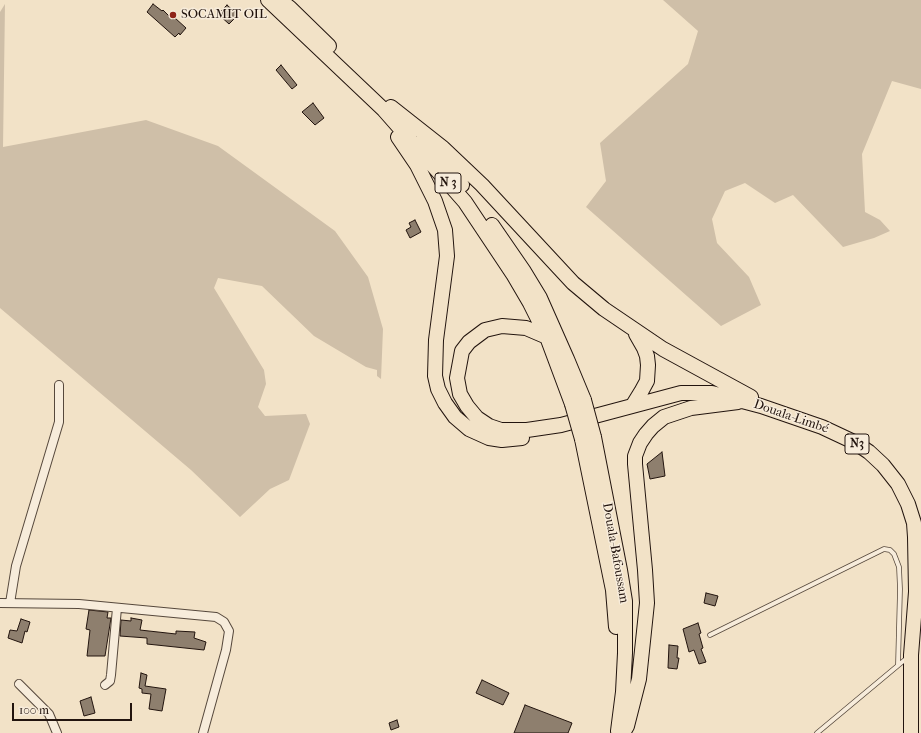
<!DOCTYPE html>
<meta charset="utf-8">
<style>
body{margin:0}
#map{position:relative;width:921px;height:733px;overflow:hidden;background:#f2e2c7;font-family:"IM FELL French Canon",serif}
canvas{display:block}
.scale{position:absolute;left:12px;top:703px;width:120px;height:18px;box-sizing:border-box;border:2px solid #22140e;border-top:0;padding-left:5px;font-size:12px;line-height:14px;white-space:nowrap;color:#22140e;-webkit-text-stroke:3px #f7ecdb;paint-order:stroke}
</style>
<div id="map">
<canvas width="921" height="733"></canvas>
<div class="scale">100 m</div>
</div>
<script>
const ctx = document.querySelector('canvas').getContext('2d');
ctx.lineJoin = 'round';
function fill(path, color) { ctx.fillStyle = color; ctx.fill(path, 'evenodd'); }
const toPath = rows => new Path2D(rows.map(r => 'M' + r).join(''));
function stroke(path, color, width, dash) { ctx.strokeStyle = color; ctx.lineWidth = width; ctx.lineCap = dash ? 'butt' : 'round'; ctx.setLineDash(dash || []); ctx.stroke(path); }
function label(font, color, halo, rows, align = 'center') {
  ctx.font = font + ' "IM FELL French Canon",serif'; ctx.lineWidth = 3; ctx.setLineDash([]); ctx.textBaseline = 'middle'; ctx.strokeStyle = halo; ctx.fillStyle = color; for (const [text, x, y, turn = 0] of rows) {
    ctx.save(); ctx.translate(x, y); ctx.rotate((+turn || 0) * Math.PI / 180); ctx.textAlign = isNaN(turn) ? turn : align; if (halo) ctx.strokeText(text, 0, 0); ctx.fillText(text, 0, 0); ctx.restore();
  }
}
fill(toPath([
 [663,0,921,0,921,89,892,81,862,154,865,212,880,220,890,231,874,238,843,247,793,195,775,203,745,183,725,191,712,219,717,243,749,277,761,305,721,326,586,207,606,181,600,143,688,64,698,31],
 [5,4,3,147,146,120,218,146,335,231,368,277,383,329,381,379,377,376,377,370,366,367,314,336,262,286,218,278,214,288,264,370,266,384,258,407,265,416,306,414,310,424,289,480,270,489,240,517,191,470,0,308,0,12]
]), '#cfbfa8');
const building = toPath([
 [153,4,162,11,163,10,173,20,175,18,186,28,180,35,179,33,175,37,147,12,153,4],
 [227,5,238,15,229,24,218,14,227,5],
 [281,65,297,85,292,89,276,70,281,65],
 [313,103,324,118,315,125,302,112,313,103],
 [415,220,421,232,410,238,406,230,411,227,409,223,415,220],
 [662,452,665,476,650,479,647,464,662,452],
 [706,593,718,596,715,606,704,603,706,593],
 [89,610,108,612,107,618,111,618,105,656,87,656,90,630,86,629,89,610],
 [131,618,142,620,140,630,176,634,176,631,195,632,194,638,206,642,204,650,147,644,147,638,120,636,121,620,131,621,131,618],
 [21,619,30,622,27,632,25,631,22,643,8,638,10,630,17,631,21,619],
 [698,623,701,633,699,634,703,648,701,649,706,662,699,664,694,650,689,652,683,629,698,623],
 [669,645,678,646,677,658,679,658,677,669,668,668,669,645],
 [141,673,147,675,145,686,166,689,162,711,149,709,151,694,142,693,142,689,139,688,141,673],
 [482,680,509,693,503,705,476,693,482,680],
 [91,697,95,713,84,716,80,701,91,697],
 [525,705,572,723,568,733,514,733,525,705],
 [397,720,399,727,391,730,389,723,397,720]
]);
fill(building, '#8e7f6e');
stroke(building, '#22140e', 1);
const lane = toPath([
 [710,635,884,549,890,550,894,554,899,567,900,589,898,665],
 [817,733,907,658]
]);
const street = toPath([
 [0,603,79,604,216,617,224,622,229,631,226,650,203,733],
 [10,603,16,566,59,422,59,385],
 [19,684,49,714,57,733],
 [105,685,110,681,111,675,117,608]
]);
const highway = toPath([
 [268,0,384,110,465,202,513,274,530,303,547,337,572,404],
 [280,0,290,8,329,46],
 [391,107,443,148,482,185,573,283,604,309,663,349,751,397],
 [398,137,417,165,435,201,445,230,447,256,436,340,435,376,438,389,445,403,455,417,469,429,489,438,502,440,522,438],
 [423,140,462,185],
 [492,225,523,270,540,298,567,359,584,400],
 [547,337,526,328,502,326,485,330,469,342,462,351,457,378,460,394,467,406,477,418,489,426,501,430,527,430,561,425,681,393,712,393,761,406,822,427,854,442,869,452,883,465,898,484,908,504,914,523,915,537,916,592,911,655,911,733],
 [633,405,641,392,647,381,648,365,647,356,644,348,636,334],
 [594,437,620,570,625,601,625,653,623,692,618,731],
 [582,439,613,590,616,627],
 [623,733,627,726,639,679,647,603,645,570,635,464,635,456,640,443,646,434,653,426,664,417,691,408,738,402]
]);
stroke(lane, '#56483c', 5.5);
stroke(street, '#56483c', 10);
stroke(highway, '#22140e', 16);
stroke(lane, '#f7ecdb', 4);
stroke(street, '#f7ecdb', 8);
stroke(highway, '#f2e2c7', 14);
const highwayBridge = toPath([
 [584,400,594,437],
 [572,404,582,439]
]);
stroke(highwayBridge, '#22140e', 16, []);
stroke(highwayBridge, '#f2e2c7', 14);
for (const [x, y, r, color] of [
 [173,15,4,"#8f2418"]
]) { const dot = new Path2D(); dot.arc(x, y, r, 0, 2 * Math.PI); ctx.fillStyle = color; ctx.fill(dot); stroke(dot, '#f7ecdb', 1.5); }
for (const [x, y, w] of [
 [448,183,26],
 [857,444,24]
]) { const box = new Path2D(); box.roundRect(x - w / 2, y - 10, w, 20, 3); ctx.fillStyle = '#f7ecdb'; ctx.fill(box); stroke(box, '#22140e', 1); }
label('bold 12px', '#22140e', null, [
 ["N 3",448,183],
 ["N3",857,444]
]);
label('13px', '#22140e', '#f7ecdb', [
 ["SOCAMIT OIL",181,15]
], 'left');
label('13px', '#22140e', '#f7ecdb', [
 ["Douala-Limbé",791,417,19],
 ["Douala-Bafoussam",615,553,80]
]);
</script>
